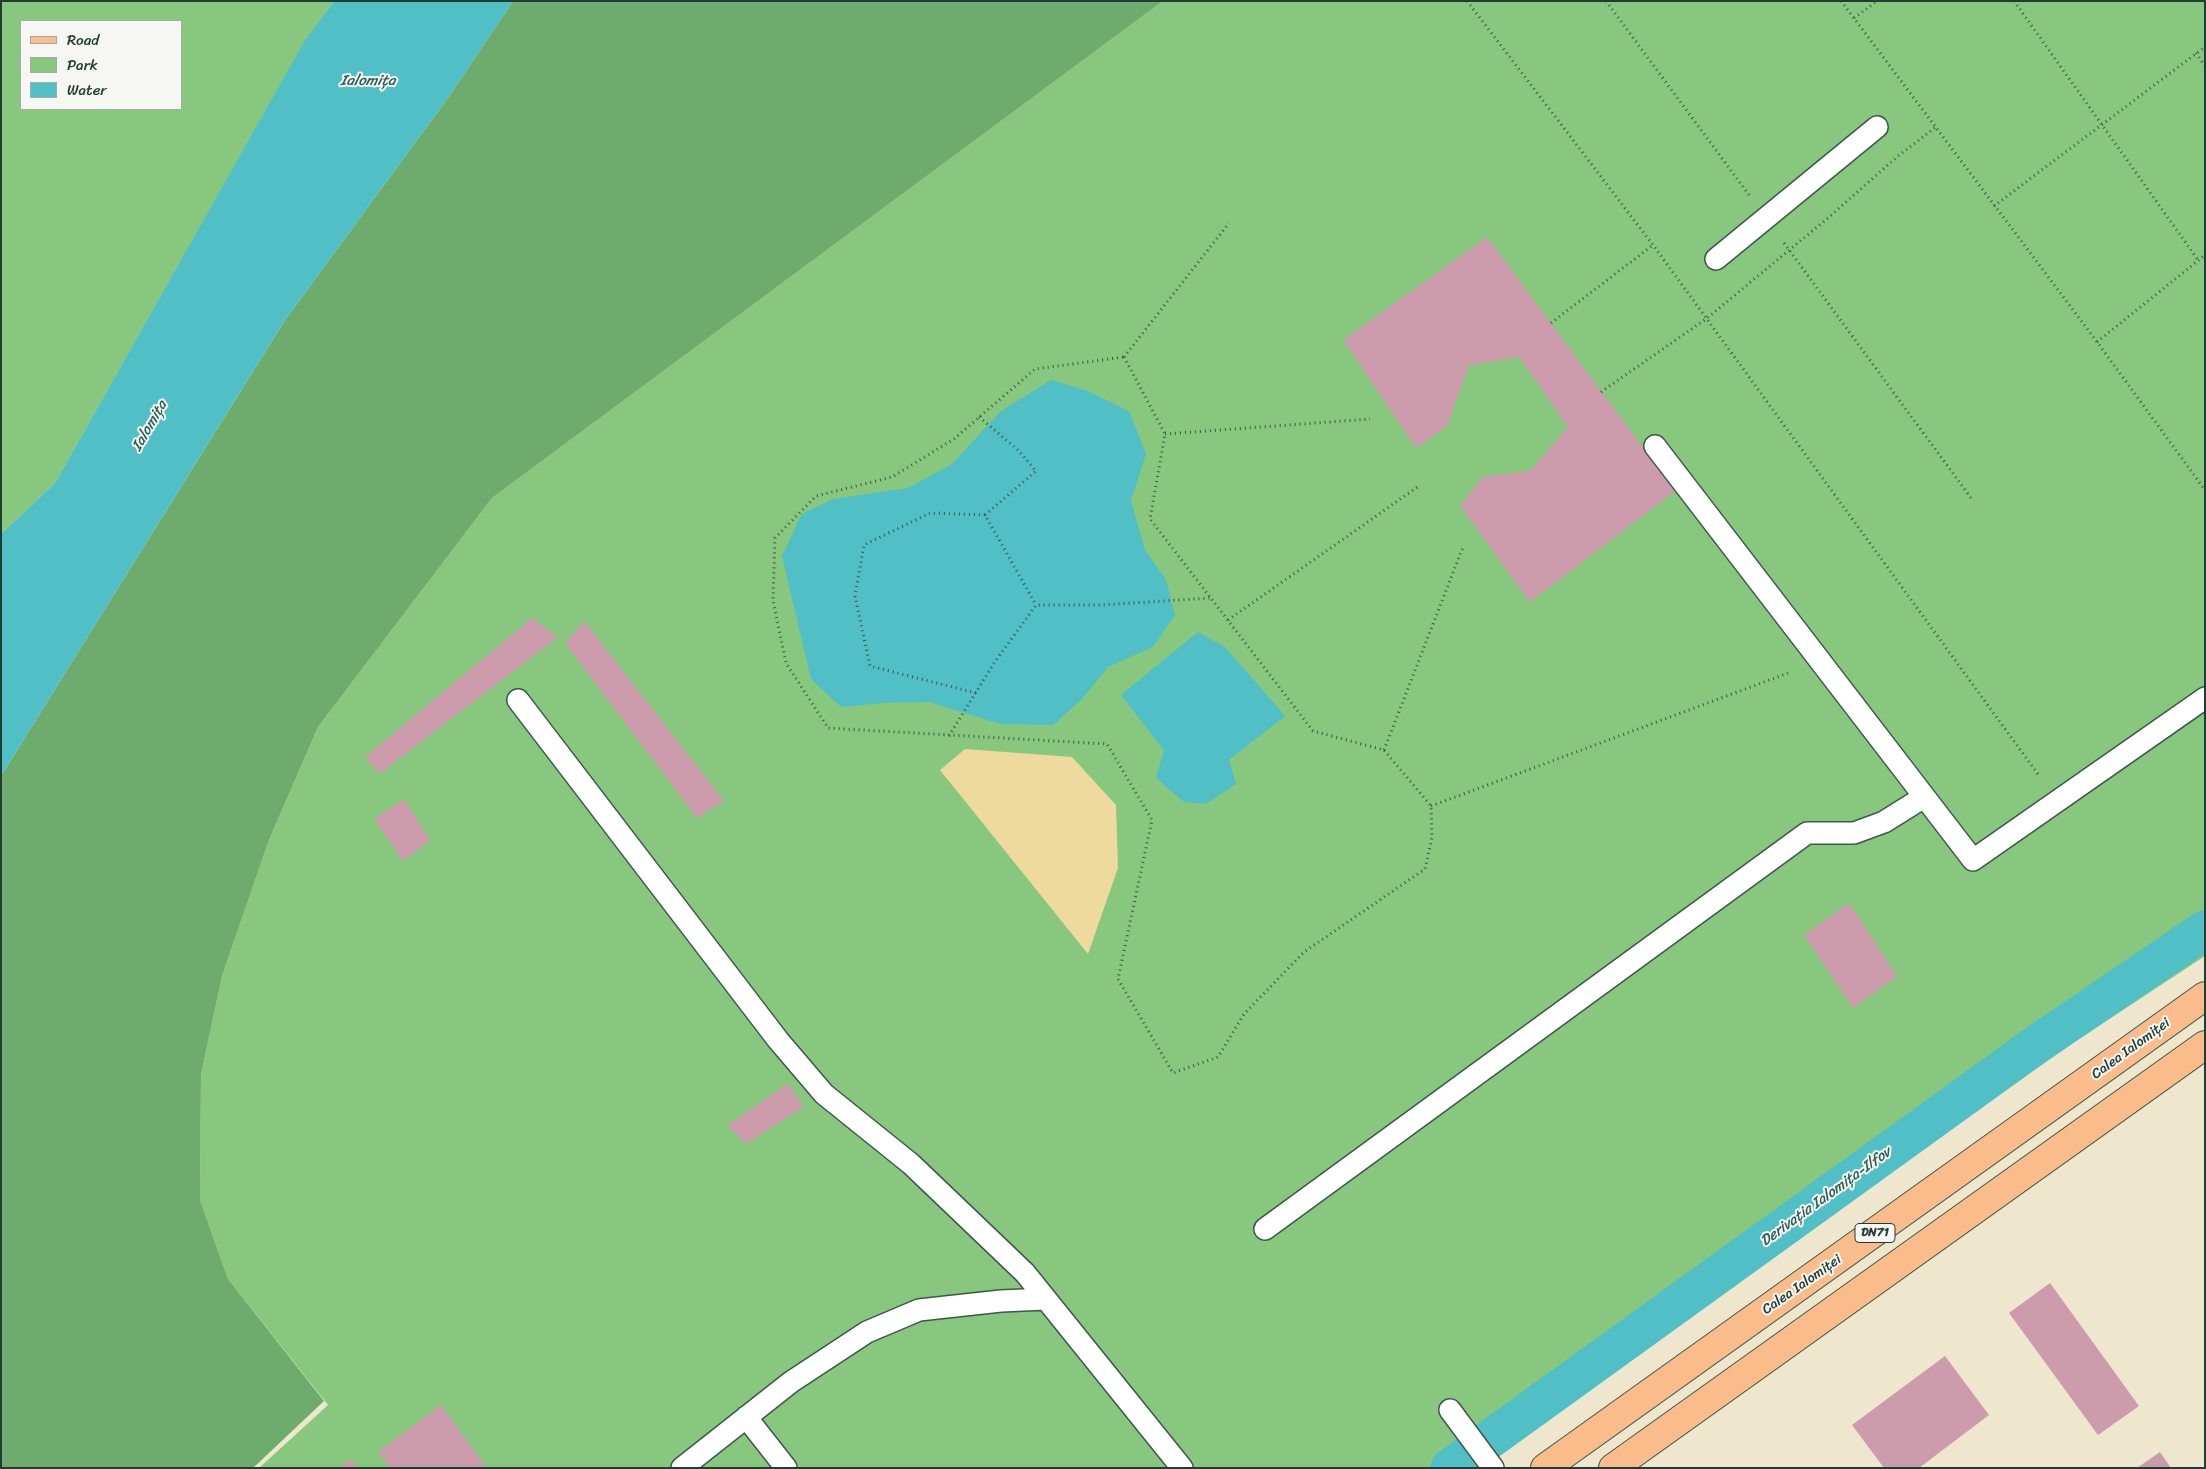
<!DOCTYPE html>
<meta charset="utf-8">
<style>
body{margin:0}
#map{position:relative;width:2206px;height:1469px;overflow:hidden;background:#eee7cd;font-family:Sriracha,sans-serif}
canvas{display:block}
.frame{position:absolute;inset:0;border:2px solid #1f3d34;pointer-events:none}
.legend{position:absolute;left:20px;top:20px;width:162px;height:90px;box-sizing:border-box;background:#f6f6f2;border:1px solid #a0aca6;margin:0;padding:6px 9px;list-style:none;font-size:15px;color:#1f3d34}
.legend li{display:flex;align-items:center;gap:10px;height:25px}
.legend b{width:25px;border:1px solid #a0aca6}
</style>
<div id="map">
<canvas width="2206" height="1469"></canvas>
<div class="frame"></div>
<ul class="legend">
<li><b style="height:6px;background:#f9bc8a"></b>Road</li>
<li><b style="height:14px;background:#87c77e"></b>Park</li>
<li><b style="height:14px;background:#51bfc6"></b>Water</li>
</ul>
</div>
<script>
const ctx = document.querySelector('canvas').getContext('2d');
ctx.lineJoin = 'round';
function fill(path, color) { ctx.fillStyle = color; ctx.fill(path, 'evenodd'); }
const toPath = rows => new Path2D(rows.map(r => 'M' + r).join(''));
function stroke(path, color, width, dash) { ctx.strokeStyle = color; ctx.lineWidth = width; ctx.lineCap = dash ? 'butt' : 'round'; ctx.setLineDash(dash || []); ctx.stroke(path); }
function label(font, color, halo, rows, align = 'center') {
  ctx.font = font + ' Sriracha,sans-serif'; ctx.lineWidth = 4; ctx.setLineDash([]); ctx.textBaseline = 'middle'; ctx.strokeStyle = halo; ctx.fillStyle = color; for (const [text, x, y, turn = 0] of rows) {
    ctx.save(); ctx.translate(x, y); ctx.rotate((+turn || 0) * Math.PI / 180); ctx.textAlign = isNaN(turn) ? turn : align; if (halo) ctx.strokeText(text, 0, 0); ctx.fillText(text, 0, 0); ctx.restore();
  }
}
fill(toPath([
 [1,1,334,1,304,43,55,483,1,534],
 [21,21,181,21,181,109,21,109],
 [1163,1,2205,1,2205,956,2076,1041,1754,1266,1474,1468,259,1468,328,1405,228,1279,200,1200,201,1075,222,976,269,840,318,727,492,498]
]), '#87c77e');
fill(toPath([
 [513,1,1163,1,492,498,318,727,269,840,222,976,201,1075,200,1200,228,1279,324,1401,253,1468,1,1468,1,776,285,320,450,95]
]), '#6dac6d');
fill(toPath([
 [965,749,1072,757,1116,805,1118,868,1088,954,940,770]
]), '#eeda9e');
fill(toPath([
 [334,1,513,1,450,95,285,320,1,776,1,534,55,483,304,42],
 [1051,380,1085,390,1129,411,1146,454,1131,501,1145,550,1166,580,1175,615,1153,647,1108,667,1083,698,1053,725,1001,724,929,702,883,703,841,707,811,679,782,556,802,514,833,499,908,488,952,464,1001,411],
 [1198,632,1225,647,1285,716,1229,760,1236,784,1206,804,1184,802,1156,778,1164,750,1121,695]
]), '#51bfc6');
stroke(toPath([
 [1450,1468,2040,1042,2205,930]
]), '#51bfc6', 39);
fill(toPath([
 [1487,237,1675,491,1530,602,1460,506,1483,477,1531,470,1568,427,1519,357,1469,365,1447,426,1416,448,1343,340],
 [532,618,558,637,379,774,365,757],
 [584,621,724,801,697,818,565,643],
 [404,799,430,840,403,861,374,819],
 [1849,903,1897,976,1853,1008,1804,935],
 [789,1083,803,1107,746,1144,727,1125],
 [2050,1283,2139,1406,2098,1435,2009,1313],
 [1945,1356,1989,1415,1919,1468,1884,1468,1852,1425],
 [441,1405,487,1468,390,1468,378,1452],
 [2160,1452,2171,1468,2137,1468],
 [350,1459,358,1468,339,1468]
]), '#cc9cad');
const service = toPath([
 [1716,259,1877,127],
 [1655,446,1973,860,2205,698],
 [518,700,778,1040,824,1094,911,1164,1025,1273,1182,1468],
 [1265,1229,1807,833,1854,833,1884,822,1924,797],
 [1450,1410,1493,1468],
 [746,1417,786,1468],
 [682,1468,791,1382,867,1332,919,1310,1001,1301,1046,1299]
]);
const primary = toPath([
 [1545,1468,2205,996],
 [1613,1468,2205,1045]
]);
stroke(service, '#3e564b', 24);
stroke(primary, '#3e564b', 30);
stroke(toPath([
 [1467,1,1653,245,2040,777],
 [1606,1,1749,195],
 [1841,1,2097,342,2205,490],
 [2014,1,2198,260],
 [1854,18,1877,1],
 [2196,53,2205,66],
 [1994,206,2205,47],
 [1784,243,1971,498],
 [1551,323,1653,245],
 [2097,342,2205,255],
 [1124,357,1165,434,1150,519,1313,731,1384,750,1431,806,1432,837,1425,869,1304,952,1244,1014,1218,1057,1173,1073,1118,979,1152,820,1107,744,828,728,786,663,773,600,775,538,816,496,892,477,954,439,1035,369,1124,357],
 [1124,357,1229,223],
 [1601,392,1706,319,1828,218,1898,156,1936,127],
 [979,417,1018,450,1036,471,985,515],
 [1165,434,1370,419],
 [1228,620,1419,486],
 [976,693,870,666,855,596,864,545,930,513,985,515,1036,605],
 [949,736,994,663,1036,605,1101,605,1210,598],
 [1384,750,1463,547],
 [1431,806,1791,672]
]), '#3e564b', 3, [1, 4]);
stroke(service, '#fff', 21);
stroke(primary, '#f9bc8a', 28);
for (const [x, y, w] of [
 [1875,1233,40]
]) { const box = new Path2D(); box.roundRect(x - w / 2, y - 9.5, w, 19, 4); ctx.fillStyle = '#f6f6f2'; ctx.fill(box); stroke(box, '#1f3d34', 1); }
label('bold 12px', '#1f3d34', null, [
 ["DN71",1875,1233]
]);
label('14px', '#1f3d34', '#f6f6f2', [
 ["Calea Ialomiței",2131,1049,-36],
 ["Calea Ialomiței",1802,1285,-35]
]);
label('italic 15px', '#2c5e58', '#f6f6f2', [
 ["Ialomița",368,81],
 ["Ialomița",150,426,-60],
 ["Derivația Ialomița-Ilfov",1826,1197,-36]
]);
</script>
